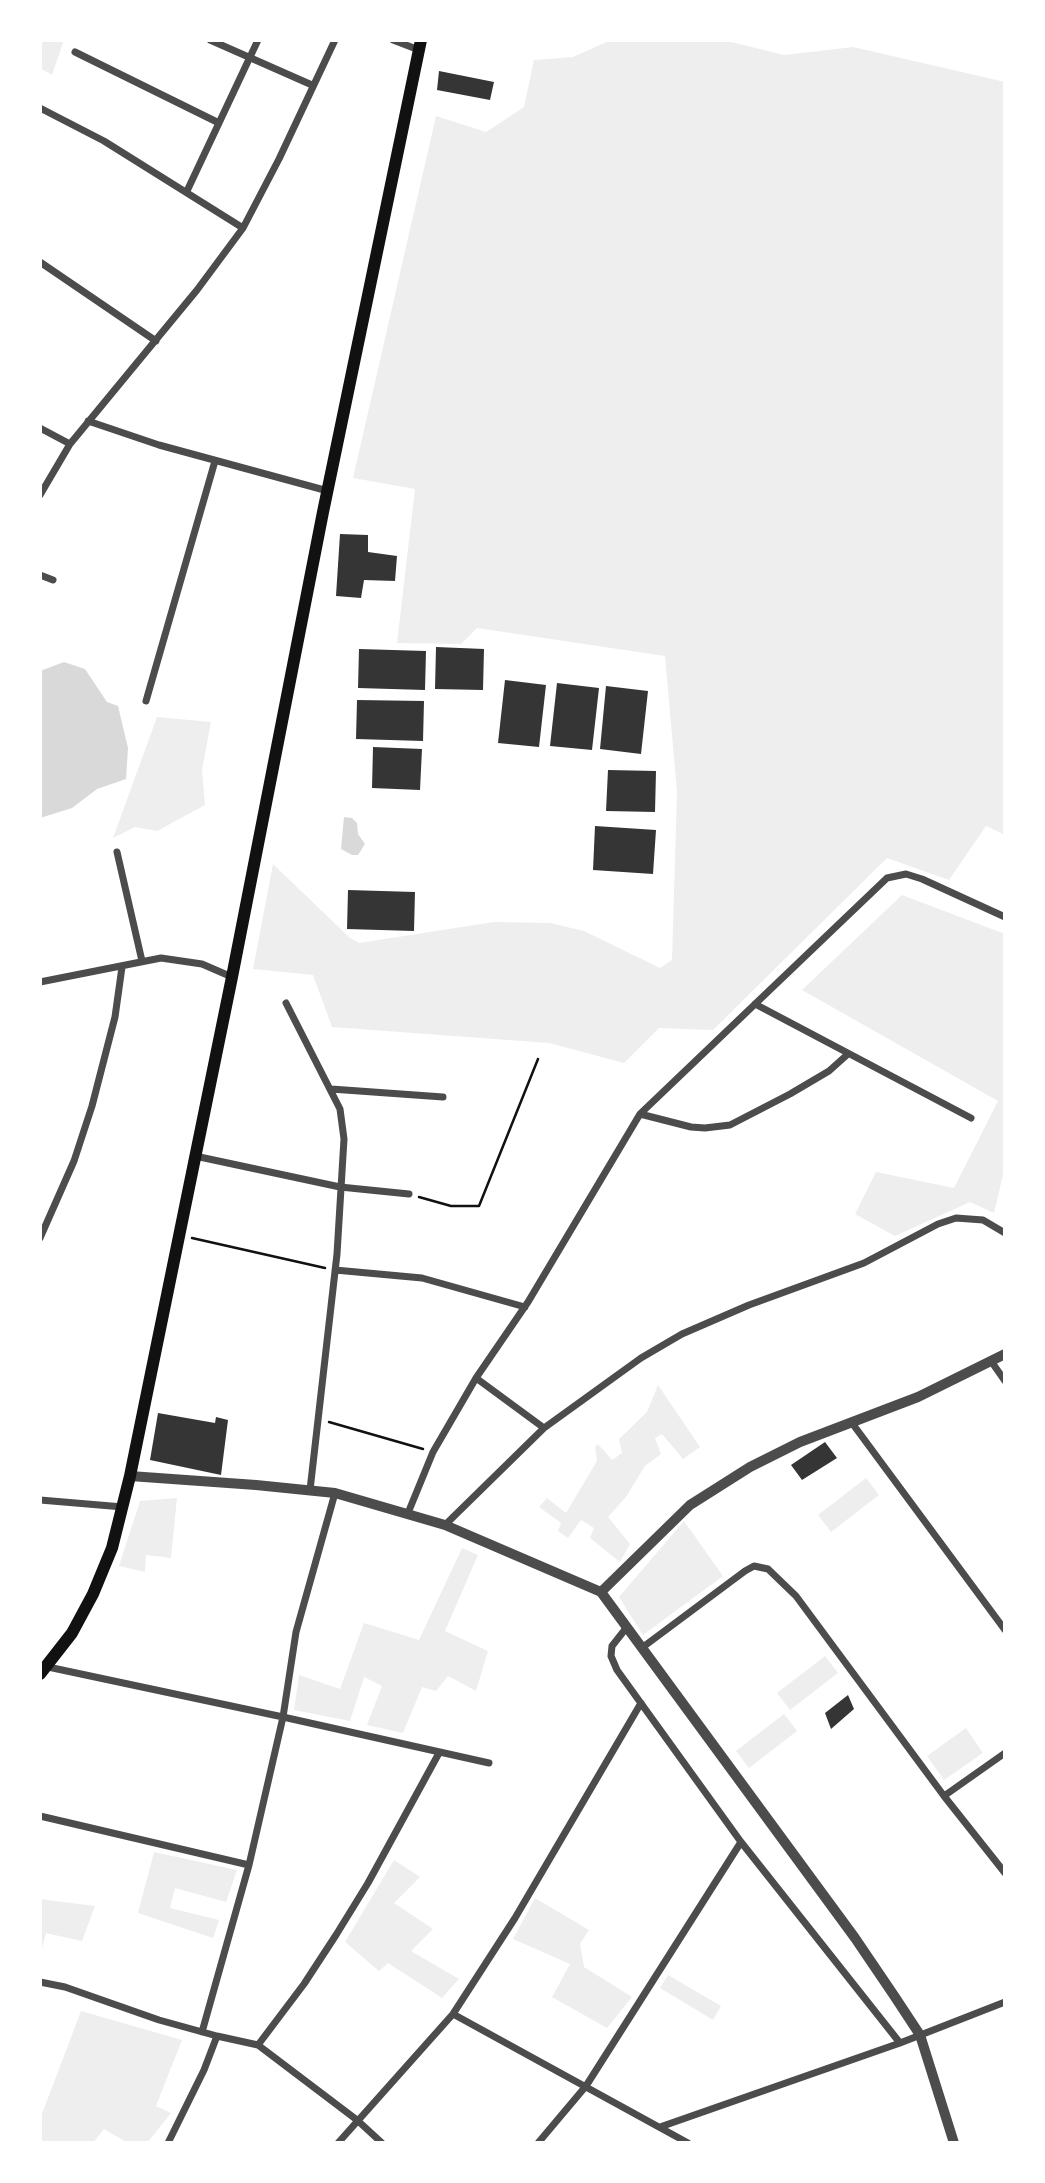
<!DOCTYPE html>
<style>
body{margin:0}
#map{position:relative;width:1045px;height:2183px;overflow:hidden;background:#fff;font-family:Rubik,sans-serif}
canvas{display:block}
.frame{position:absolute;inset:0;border:42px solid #fff;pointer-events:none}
</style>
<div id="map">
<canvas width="1045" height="2183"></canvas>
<div class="frame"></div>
</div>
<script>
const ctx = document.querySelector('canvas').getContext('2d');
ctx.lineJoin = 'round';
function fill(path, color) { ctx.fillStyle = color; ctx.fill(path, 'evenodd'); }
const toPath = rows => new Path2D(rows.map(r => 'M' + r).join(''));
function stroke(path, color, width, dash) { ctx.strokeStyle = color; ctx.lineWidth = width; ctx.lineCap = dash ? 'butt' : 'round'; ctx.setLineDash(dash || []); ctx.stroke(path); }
fill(toPath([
 [40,40,64,40,52,75,40,68],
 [611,40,723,40,784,55,853,47,1005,82,1005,835,986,826,949,880,887,858,713,1030,659,1028,624,1063,549,1043,332,1027,313,975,253,969,273,864,350,938,359,943,494,922,550,923,584,931,660,968,672,960,677,792,665,656,477,628,461,644,397,643,415,489,353,478,436,116,486,132,524,107,534,60,573,57],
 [157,717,211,722,202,770,205,805,157,831,135,827,113,838],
 [902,895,1005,934,1005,1166,994,1213,970,1202,895,1236,855,1214,876,1172,954,1188,998,1101,802,990],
 [658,1385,700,1447,683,1459,662,1434,655,1438,661,1454,645,1466,626,1497,608,1517,630,1544,620,1562,590,1538,594,1528,581,1520,568,1538,558,1531,561,1523,539,1507,547,1498,566,1513,597,1461,595,1447,598,1444,612,1460,622,1453,619,1439,647,1412],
 [866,1478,879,1495,831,1532,818,1515],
 [177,1498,171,1558,146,1555,145,1572,119,1566,140,1501],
 [684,1521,723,1576,643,1635,619,1597],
 [462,1548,478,1555,445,1631,488,1651,476,1691,448,1676,436,1691,422,1687,403,1733,367,1725,382,1686,364,1677,350,1721,294,1710,299,1675,340,1689,364,1623,419,1640],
 [825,1656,838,1673,790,1710,777,1693],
 [784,1714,797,1731,749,1768,736,1751],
 [966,1728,983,1753,944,1780,927,1756],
 [154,1852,237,1870,226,1902,175,1888,170,1908,219,1920,213,1938,138,1913],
 [394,1860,420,1877,394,1903,433,1929,411,1951,459,1979,442,1998,388,1963,379,1971,345,1942],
 [535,1898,589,1930,580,1944,584,1967,632,1997,607,2028,552,1997,570,1964,513,1939],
 [40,1899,95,1906,82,1941,46,1933,40,1956],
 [668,1975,721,2006,713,2020,660,1988],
 [81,2011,182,2040,156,2106,171,2113,147,2143,128,2143,104,2129,93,2143,40,2143,40,2119]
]), '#eee');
fill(toPath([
 [64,662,85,669,107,702,118,706,128,748,126,779,97,789,72,808,40,818,40,671],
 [344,817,352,818,357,823,358,834,365,844,358,855,352,855,341,849]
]), '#d9d9d9');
fill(toPath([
 [439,71,494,82,490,100,437,90],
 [340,534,368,535,368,552,397,556,395,581,364,580,361,598,336,596],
 [436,647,484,649,483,690,435,689],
 [359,649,426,651,425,690,358,688],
 [505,680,546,685,539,747,498,743],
 [557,683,599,688,592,750,550,746],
 [606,686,648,691,641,754,600,749],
 [357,700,424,701,423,741,356,739],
 [373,747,422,749,420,790,372,788],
 [608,770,656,771,655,812,606,811],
 [595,826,656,830,653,874,593,870],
 [348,890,415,892,414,931,347,929],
 [158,1413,215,1423,216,1417,228,1420,221,1475,150,1460],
 [825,1442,837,1458,802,1480,791,1465],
 [848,1695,854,1709,831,1729,825,1713]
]), '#353535');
stroke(toPath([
 [419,1197,451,1206,479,1206,538,1059],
 [192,1238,325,1268],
 [329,1422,423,1449]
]), '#111', 2.5);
stroke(toPath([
 [210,40,312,85],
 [393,40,419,50],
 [75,52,219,123],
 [40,108,104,141,243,228],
 [187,191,258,40],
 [40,262,156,341],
 [88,421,159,445,328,491],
 [40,428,70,444],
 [40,495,70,444,197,290,243,228,279,159,335,40],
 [40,575,53,580],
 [146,701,215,461],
 [117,852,142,961],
 [40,982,161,958,202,964,232,977],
 [286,1003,340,1109,344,1139,337,1254,310,1490],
 [755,1004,971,1118],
 [331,1089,443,1097],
 [640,1114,691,1127,705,1128,730,1125,790,1094,829,1071,848,1054],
 [195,1156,340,1187,409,1194],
 [40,1238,74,1161,92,1106,115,1017,122,967],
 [335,1270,422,1278,525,1307],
 [991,1361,1005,1381],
 [476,1378,544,1428],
 [852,1423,1005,1630],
 [40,1500,123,1507],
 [408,1513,433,1452,476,1378,528,1302,640,1114,887,878,906,874,922,879,1005,917],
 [445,1525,544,1428,641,1358,682,1334,749,1305,864,1263,938,1224,956,1218,983,1220,1005,1233],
 [627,1627,612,1646,611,1656,617,1670,741,1842,900,2043],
 [643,1647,745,1571,754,1566,768,1569,796,1596,944,1796,1005,1873],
 [48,1667,283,1717,489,1763],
 [944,1796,1005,1753],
 [40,1816,249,1865],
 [40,1982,65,1987,159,2020,217,2036,258,2045,357,2120,382,2143],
 [453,2014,688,2143],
 [202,2032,249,1865,283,1717,296,1632,335,1493],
 [258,2045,304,1984,336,1935,368,1883,439,1753],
 [660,2127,900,2043,1005,2002],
 [168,2143,204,2070,217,2036],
 [338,2143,453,2014,515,1918,641,1703],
 [538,2143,586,2086,741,1842]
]), '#4c4c4c', 7);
stroke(toPath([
 [130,1476,256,1485,335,1493,445,1525,601,1592,855,1938,895,1997,920,2035,954,2143],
 [601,1592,690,1505,750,1467,800,1442,918,1397,1005,1354]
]), '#4c4c4c', 10);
stroke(toPath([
 [40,1674,72,1633,93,1594,112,1548,130,1476,232,977,323,512,421,40]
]), '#111', 12);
</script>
